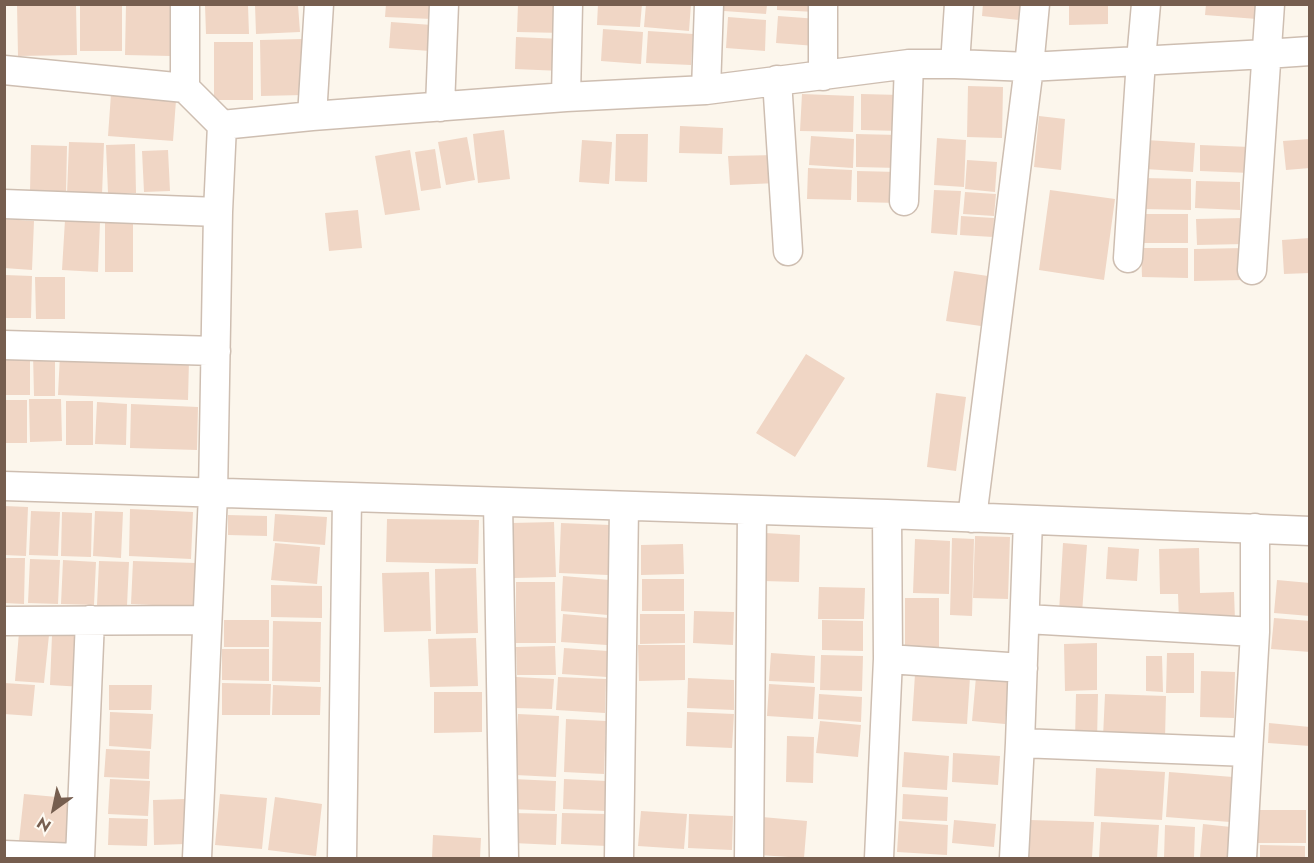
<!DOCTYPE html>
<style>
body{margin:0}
#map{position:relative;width:1314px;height:863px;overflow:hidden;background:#fcf6ec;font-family:Jost,sans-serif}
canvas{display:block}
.frame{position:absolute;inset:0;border:6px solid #765e4f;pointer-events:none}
.north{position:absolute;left:24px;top:779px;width:60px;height:60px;-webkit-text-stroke:4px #fefaf2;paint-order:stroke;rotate:213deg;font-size:16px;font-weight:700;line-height:24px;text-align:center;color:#765e4f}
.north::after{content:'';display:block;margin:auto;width:21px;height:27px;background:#765e4f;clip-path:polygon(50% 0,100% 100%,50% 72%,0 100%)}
</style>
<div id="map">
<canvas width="1314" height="863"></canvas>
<div class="frame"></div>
<div class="north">N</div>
</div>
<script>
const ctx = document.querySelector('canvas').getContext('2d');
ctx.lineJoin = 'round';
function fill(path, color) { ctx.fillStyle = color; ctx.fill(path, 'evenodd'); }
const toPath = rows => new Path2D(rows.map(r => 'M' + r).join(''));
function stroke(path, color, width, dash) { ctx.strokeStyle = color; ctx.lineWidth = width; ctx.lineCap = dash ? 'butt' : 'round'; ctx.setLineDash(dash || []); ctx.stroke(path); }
fill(toPath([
 [17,4,76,4,77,55,18,56],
 [126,4,172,4,171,56,125,55],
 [386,4,432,4,432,19,385,17],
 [518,4,563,4,563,33,517,32],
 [598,4,642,4,640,27,597,25],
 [646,4,691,4,689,31,644,27],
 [777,4,815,4,815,12,777,10],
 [983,4,1030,4,1028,21,982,16],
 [1069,4,1108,4,1108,24,1069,25],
 [1206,4,1258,4,1257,19,1205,15],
 [80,5,122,5,122,51,80,51],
 [205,5,248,5,249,34,206,34],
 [255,5,298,5,300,32,256,34],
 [724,5,767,5,766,14,724,11],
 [778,16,818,19,816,46,776,43],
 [728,17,766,20,765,51,726,48],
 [391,22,432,25,430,51,389,48],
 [603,29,643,32,641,64,601,61],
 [648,31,693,34,691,65,646,63],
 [516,37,562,39,561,71,515,69],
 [302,39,303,95,261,96,260,40],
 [214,42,253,42,253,100,214,100],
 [968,86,1003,87,1002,138,967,137],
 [111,94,176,100,173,141,108,136],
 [802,94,854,96,853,132,800,131],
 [861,94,901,95,900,131,861,130],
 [1039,116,1065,119,1061,170,1034,167],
 [680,126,723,128,722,154,679,153],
 [504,130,510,179,478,183,473,134],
 [616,134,648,134,647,182,615,181],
 [856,134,899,135,898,168,856,167],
 [811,136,854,139,853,168,809,165],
 [467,137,475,180,446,185,438,142],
 [937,138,966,140,964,187,934,185],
 [1310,139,1310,168,1286,170,1283,141],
 [582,140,612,142,609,184,579,182],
 [1146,140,1195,143,1193,172,1145,169],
 [69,142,104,143,102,195,67,194],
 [135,144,136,193,108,193,106,145],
 [31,145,67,146,66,193,30,192],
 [1200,145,1250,147,1250,173,1200,171],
 [435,149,441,188,421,191,415,152],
 [168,150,170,191,144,192,142,151],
 [410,150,420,210,385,215,375,156],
 [777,155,778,183,730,185,728,156],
 [967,160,997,162,995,192,965,189],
 [808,168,852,170,851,200,807,199],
 [857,171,898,172,898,203,857,202],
 [1143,178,1191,179,1191,210,1143,209],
 [1196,181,1240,182,1240,210,1195,208],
 [934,190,961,191,957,235,931,233],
 [1050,190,1115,199,1104,280,1039,270],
 [965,192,996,194,994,216,963,214],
 [358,210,362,248,329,251,325,213],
 [1143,214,1188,214,1188,243,1142,243],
 [961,216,994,218,993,237,960,235],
 [1244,218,1245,244,1197,245,1196,219],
 [4,219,34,221,32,270,4,268],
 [65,220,100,222,98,272,62,270],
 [105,222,133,222,133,272,105,272],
 [1310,238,1310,273,1284,274,1282,240],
 [1141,248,1188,248,1188,278,1142,277],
 [1244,248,1245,280,1194,281,1194,249],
 [954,271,988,276,981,326,946,321],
 [5,275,32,276,31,318,4,318],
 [35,277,65,277,65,319,36,319],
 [4,352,30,352,30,395,4,395],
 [33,354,55,354,55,396,34,396],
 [60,354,189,360,188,400,58,395],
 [806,354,845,378,795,457,756,433],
 [936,393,966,397,956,471,927,467],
 [29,399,61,399,62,441,30,442],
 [4,400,27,400,27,443,4,443],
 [66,401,93,401,93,445,66,445],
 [97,402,127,404,126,445,95,444],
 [131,404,198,407,197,450,130,448],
 [4,506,28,507,26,556,4,555],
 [130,509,193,512,191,559,129,556],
 [31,511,60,512,58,556,29,555],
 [95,511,123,512,121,558,93,556],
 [62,512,92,513,91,557,61,556],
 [275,514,327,517,325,545,273,541],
 [228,515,267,516,267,536,228,535],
 [387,519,479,520,478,564,386,562],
 [554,522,556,577,514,578,512,523],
 [561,523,610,525,608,575,559,573],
 [765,533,800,535,799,582,763,581],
 [975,536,1010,537,1008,599,973,598],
 [952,538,974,539,972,616,950,615],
 [915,539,950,541,949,594,913,593],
 [275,543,320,547,317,584,271,580],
 [1063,543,1087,545,1082,613,1059,612],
 [683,544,684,574,641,575,641,545],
 [1108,547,1139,549,1137,581,1106,579],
 [1199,548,1200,593,1234,592,1235,620,1179,621,1178,594,1160,594,1159,549],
 [4,558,25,558,24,604,4,603],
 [30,559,60,560,58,604,28,603],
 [63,560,96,562,94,605,61,604],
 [99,561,129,562,127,606,97,605],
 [133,561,196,563,194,607,131,604],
 [476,568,478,633,436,634,435,569],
 [429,572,431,631,384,632,382,573],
 [563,576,610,580,608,615,561,611],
 [642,579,684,579,684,611,642,611],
 [1277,580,1310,583,1310,616,1274,613],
 [516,582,555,582,556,643,516,643],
 [271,585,322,586,322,618,271,617],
 [819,587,865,588,864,619,818,619],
 [905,598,939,598,939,648,905,648],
 [694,611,734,612,733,645,693,643],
 [563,614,609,618,607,645,561,642],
 [640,614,685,614,685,643,640,644],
 [1274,618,1310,621,1310,652,1271,649],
 [224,620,269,620,269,647,224,647],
 [822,620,863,621,863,651,822,650],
 [273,621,321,622,320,682,272,681],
 [19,632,49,635,44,683,15,681],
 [52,635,85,636,83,687,50,685],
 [476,638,478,686,430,687,428,639],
 [1097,643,1097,690,1065,691,1064,644],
 [638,645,685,645,685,680,639,681],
 [555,646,556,675,517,675,516,647],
 [564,648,608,651,607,677,562,674],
 [222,649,269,649,269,681,222,680],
 [771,653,815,656,814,683,769,681],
 [1167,653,1194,653,1194,693,1166,693],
 [821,655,863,656,862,691,820,690],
 [1146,656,1162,656,1163,692,1146,691],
 [1201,671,1235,672,1234,718,1200,717],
 [915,674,970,677,967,724,912,721],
 [516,677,554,679,552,709,514,708],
 [558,677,606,679,605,713,556,710],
 [976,677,1009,680,1005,724,972,721],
 [688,678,734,680,734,710,687,708],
 [4,683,35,685,32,716,4,714],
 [222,683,271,684,270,715,222,715],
 [769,684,815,687,813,719,767,716],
 [109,685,152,685,151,710,109,710],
 [273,685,321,687,320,715,272,715],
 [434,692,482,692,482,732,434,733],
 [819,694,862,697,861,722,818,719],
 [1076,694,1098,694,1097,741,1075,741],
 [1105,694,1166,696,1165,739,1103,737],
 [110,712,153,714,151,749,109,746],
 [687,712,734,714,732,748,686,746],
 [518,714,559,716,556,777,515,775],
 [566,719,606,721,604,774,564,772],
 [820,721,861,725,858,757,816,753],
 [1269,723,1310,727,1310,746,1268,743],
 [787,736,814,737,813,783,786,782],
 [106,749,150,751,149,779,104,777],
 [904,752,949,756,947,790,902,787],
 [953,753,1000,756,998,785,952,782],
 [1096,768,1165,772,1162,820,1094,816],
 [1169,772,1233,777,1230,822,1166,817],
 [110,779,150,781,148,816,108,814],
 [513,779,556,781,555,811,511,809],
 [564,779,607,781,606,811,563,809],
 [24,794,79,799,76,846,19,841],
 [220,794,267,798,262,849,215,845],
 [903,794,948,797,947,821,902,819],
 [275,797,322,804,316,856,268,850],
 [185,799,186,844,154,845,153,800],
 [1258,810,1306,810,1306,843,1258,843],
 [641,811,687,814,684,849,638,846],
 [513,813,557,814,556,845,513,843],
 [562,813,607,814,607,846,561,844],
 [689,814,733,816,732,850,688,848],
 [762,817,807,821,804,858,759,855],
 [109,818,148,819,147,846,108,845],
 [954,820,996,824,994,847,952,843],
 [1030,820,1094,822,1092,858,1029,858],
 [899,821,948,825,947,855,897,852],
 [1101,822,1159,825,1157,858,1099,858],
 [1203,824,1231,827,1228,858,1200,858],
 [1165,825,1195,827,1194,858,1164,858],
 [433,835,481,838,480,858,432,858],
 [1260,845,1305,846,1305,858,1260,858]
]), '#f0d6c5');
const street = toPath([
 [185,4,185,88,222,125],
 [955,64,959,4],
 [4,70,185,88],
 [823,76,823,4],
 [777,80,788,251],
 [706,90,709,4],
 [566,97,568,4],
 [440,107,444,4],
 [312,116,319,4],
 [904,201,909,64],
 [4,204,218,212],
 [1128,258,1141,60,1146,4],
 [1252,270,1270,4],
 [4,345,216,351],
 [4,486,887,514,1310,531],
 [498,502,504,858],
 [972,518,1029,67,1035,4],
 [1026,619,1255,632],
 [4,621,207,620],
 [888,659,1023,668],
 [1020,743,1248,752],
 [4,855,77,858],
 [80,858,90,620],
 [197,858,213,494,218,212,222,125,312,116,566,97,706,90,909,64,955,64,1029,67,1266,54,1310,51],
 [342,858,347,497],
 [619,858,624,507],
 [749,858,752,511],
 [879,858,888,659,887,514],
 [1014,858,1020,743,1028,520],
 [1242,858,1255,632,1255,528]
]);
stroke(street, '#cebeb1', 31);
stroke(street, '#fff', 28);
</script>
